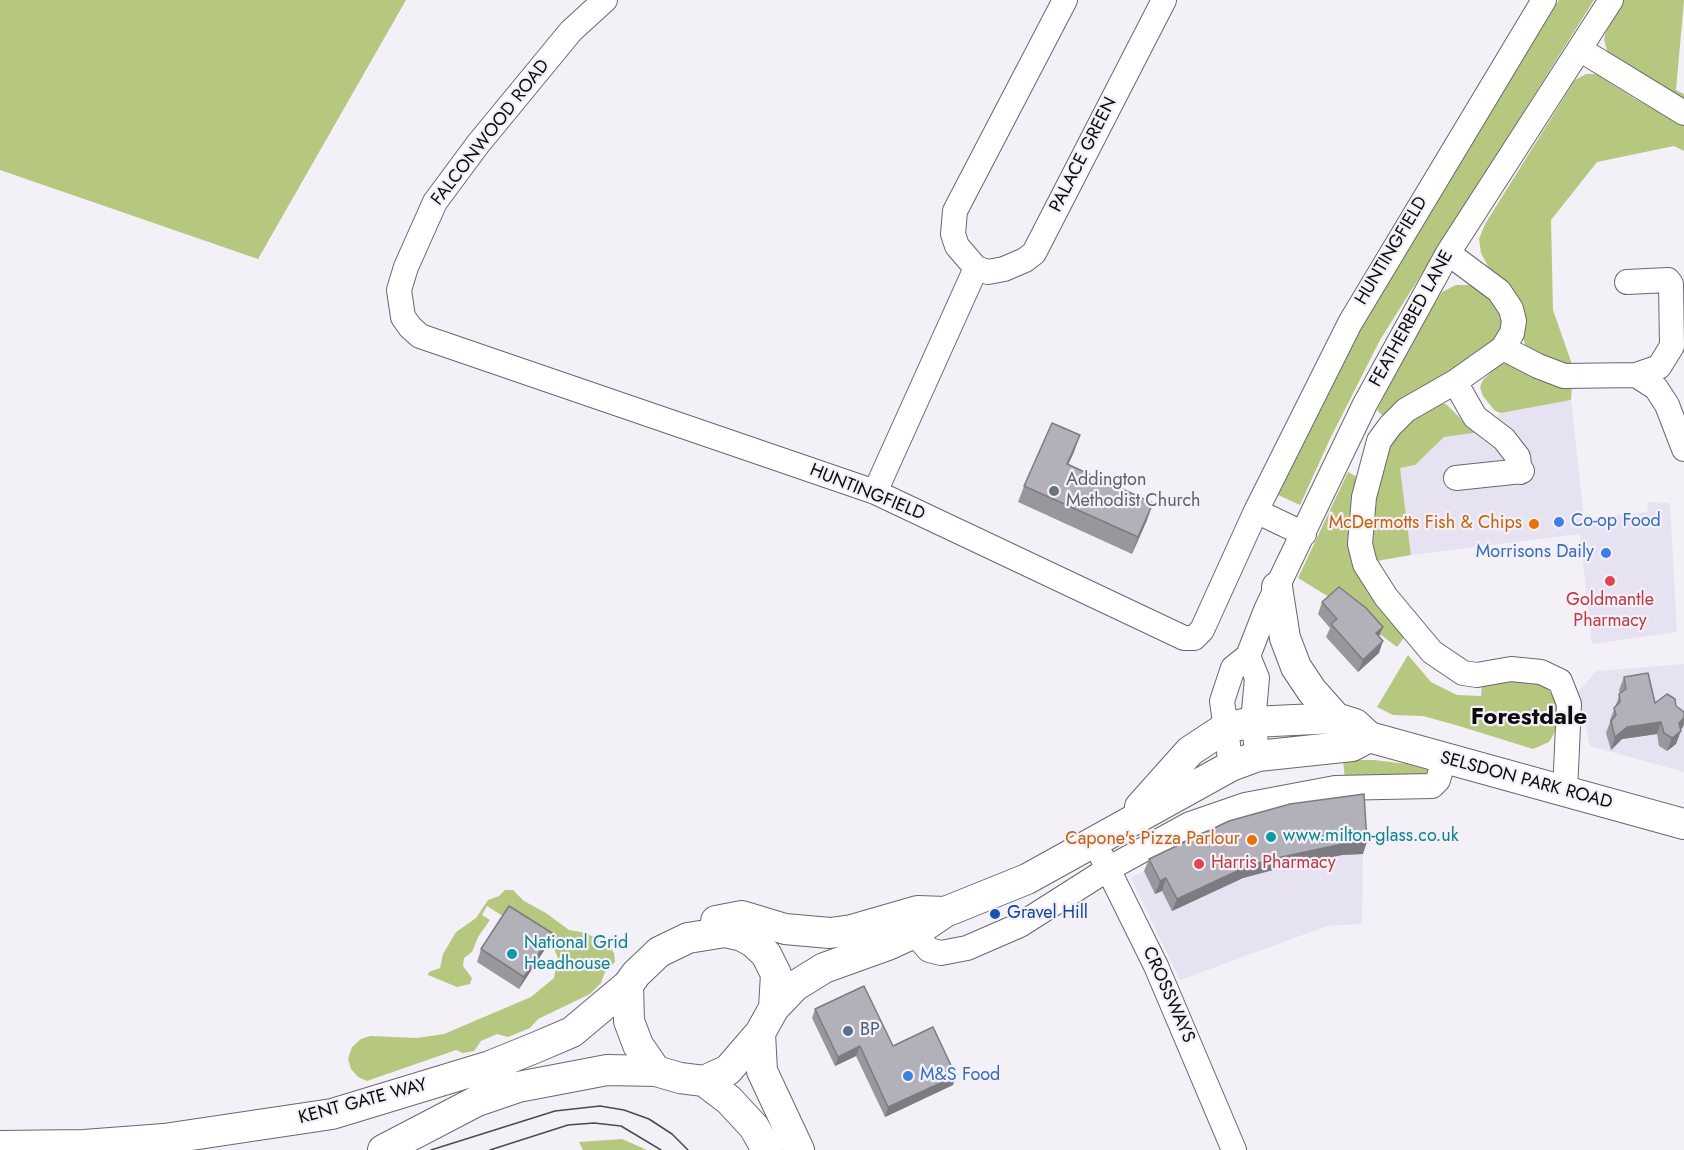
<!DOCTYPE html>
<style>
body{margin:0}
canvas{display:block;background:#f3f0f8}
</style>
<canvas width="1684" height="1150"></canvas>
<script>
const ctx = document.querySelector('canvas').getContext('2d');
ctx.lineJoin = 'round';
function fill(path, color) { ctx.fillStyle = color; ctx.fill(path, 'evenodd'); }
const toPath = rows => new Path2D(rows.map(r => 'M' + r).join(''));
function stroke(path, color, width, dash) { ctx.strokeStyle = color; ctx.lineWidth = width; ctx.lineCap = dash ? 'butt' : 'round'; ctx.setLineDash(dash || []); ctx.stroke(path); }
function label(font, color, halo, rows, align = 'center') {
  ctx.font = font + ' Jost,sans-serif'; ctx.lineWidth = 4.5; ctx.setLineDash([]); ctx.textBaseline = 'middle'; ctx.strokeStyle = halo; ctx.fillStyle = color; for (const [text, x, y, turn = 0] of rows) {
    ctx.save(); ctx.translate(x, y); ctx.rotate((+turn || 0) * Math.PI / 180); ctx.textAlign = isNaN(turn) ? turn : align; if (halo) ctx.strokeText(text, 0, 0); ctx.fillText(text, 0, 0); ctx.restore();
  }
}
fill(toPath([
 [1571,400,1584,519,1648,512,1647,502,1670,503,1677,632,1592,644,1580,534,1411,555,1400,468,1415,465,1444,437,1481,432,1501,413],
 [1684,664,1684,772,1590,746,1578,691,1597,671],
 [1359,807,1363,854,1362,924,1327,926,1180,980,1131,878,1163,860]
]), '#e7e2f1');
fill(toPath([
 [0,0,406,0,258,259,0,170],
 [1559,0,1594,0,1380,340,1330,439,1300,505,1276,494,1358,325],
 [1624,0,1684,0,1676,90,1684,94,1684,102,1608,54,1604,39,1607,27],
 [1586,74,1596,74,1637,100,1684,124,1684,151,1674,146,1597,162,1551,220,1553,310,1573,367,1541,359,1526,348,1506,284,1489,268,1481,253,1479,239,1485,224,1575,80],
 [1456,285,1472,285,1485,290,1501,312,1501,329,1497,343,1384,417,1377,410,1415,335,1442,292],
 [1508,363,1572,385,1571,400,1501,413,1495,411,1483,396,1480,387,1483,380,1500,364],
 [1437,404,1446,404,1467,425,1481,432,1444,437,1415,465,1400,468,1411,555,1377,561,1368,541,1367,519,1388,446,1410,417],
 [1348,472,1357,477,1349,517,1351,544,1407,634,1397,647,1334,600,1298,578],
 [1408,655,1431,682,1457,695,1481,696,1482,684,1509,679,1536,680,1548,689,1559,706,1556,730,1549,742,1533,749,1459,726,1423,716,1393,715,1377,707],
 [1343,760,1374,760,1407,764,1431,771,1427,777,1345,780],
 [505,890,513,890,524,901,546,913,569,930,586,933,608,945,614,953,615,962,605,972,601,983,590,994,538,1019,530,1028,508,1037,497,1034,481,1041,474,1051,463,1053,456,1050,367,1081,358,1077,351,1069,348,1059,352,1047,361,1039,370,1036,417,1038,444,1034,531,997,554,978,558,958,554,949,487,906,482,915,490,920,478,937,472,952,464,958,463,966,472,978,470,984,457,987,428,975,429,972,440,968,443,954,456,932,476,918,488,900,499,896],
 [622,1139,647,1150,583,1150,579,1142]
]), '#b6c87f');
const minor = toPath([
 [605,0,571,31,478,144,435,202,406,267,399,290,403,317,410,327,420,336,875,492,1184,638,1194,638,1202,630,1256,511,1350,323,1544,0],
 [1065,0,955,211,953,234,957,246,976,268,988,272,1004,269,1025,260,1034,253,1164,0],
 [1581,50,1684,113],
 [1448,253,1499,291,1511,309,1514,321,1512,333,1503,348,1455,382,1406,410,1390,426,1379,441,1364,497,1360,544,1365,564,1386,597,1432,652,1463,673,1477,675,1511,669,1541,672,1560,681,1569,704,1565,791],
 [1627,282,1668,280,1671,284,1672,346,1659,367,1636,375],
 [1503,348,1538,366,1564,376,1636,375,1656,388,1667,405,1684,449],
 [1455,382,1475,417,1504,439,1518,457,1520,472],
 [1456,478,1522,471],
 [875,492,976,268],
 [1256,511,1304,534],
 [1248,656,1257,678,1253,722,1258,756],
 [1231,766,1222,701,1233,668,1248,656,1266,610,1365,404,1448,253,1611,0],
 [1102,857,1156,966,1234,1150],
 [914,933,929,950,941,953,967,948,1020,925,1108,869,1190,824,1245,805,1335,788,1432,786,1438,780,1444,759]
]);
const major = toPath([
 [1277,587,1285,638,1296,667,1312,691,1336,718],
 [1140,807,1190,751,1225,728,1253,722,1336,718,1355,724,1369,737,1684,824],
 [716,921,742,916,785,929,830,933,852,930,918,911,945,912],
 [774,1008,795,986,824,968,888,945,914,933,945,912,1027,879,1231,766,1258,756,1352,746,1369,737],
 [760,1033,762,1071,799,1150],
 [704,1081,729,1100,754,1127,767,1150],
 [0,1146,84,1145,164,1139,332,1114,490,1066,537,1047,572,1032,628,985],
 [383,1150,477,1101,518,1087,607,1070,656,1071,680,1078,704,1081,728,1070,760,1033,774,1008,776,974,766,954,753,942,742,936,725,932,688,938,659,952,636,974,628,985,629,1021,638,1045,656,1071]
]);
stroke(minor, '#69676e', 26);
stroke(major, '#69676e', 32);
stroke(minor, '#fff', 24);
stroke(major, '#fff', 30);
stroke(toPath([
 [431,1150,555,1111,600,1106,624,1110,649,1119,672,1134,688,1150],
 [490,1150,568,1125,594,1123,621,1126,661,1150]
]), '#4c4a4e', 1.5);
fill(toPath([
 [1074,452,1068,464,1147,520,1132,554,1018,502,1024,486],
 [1322,602,1379,637,1379,653,1358,672,1326,637,1330,628,1318,614],
 [1624,677,1655,703,1676,706,1684,712,1684,725,1680,730,1676,744,1667,751,1659,746,1657,734,1622,739,1611,750,1606,733,1610,722,1610,720,1620,694,1619,690],
 [1363,854,1342,855,1273,870,1243,878,1172,911,1162,891,1155,894,1144,871,1149,859],
 [552,933,547,946,519,989,477,962,481,949],
 [815,1009,893,1046,953,1085,885,1117,856,1056,835,1066,812,1018]
]), '#99979e');
fill(toPath([
 [1080,435,1074,452,1061,480,1067,464],
 [1153,503,1147,520,1132,554,1138,537],
 [1383,627,1378,639,1376,633],
 [1383,641,1379,653,1358,672,1363,660],
 [1684,718,1683,727,1675,736,1679,723],
 [1661,722,1657,734,1622,739,1611,750,1615,737,1627,727],
 [1681,731,1676,744,1667,751,1672,738],
 [1367,842,1363,854,1342,855,1273,870,1243,878,1172,911,1177,899,1248,866,1277,858,1347,843],
 [1166,878,1162,891,1155,894,1160,881],
 [552,933,547,946,519,989,524,977],
 [860,1046,856,1056,835,1066,838,1057],
 [956,1076,953,1085,885,1117,888,1107]
]), '#7d7b81');
const building = toPath([
 [1052,423,1080,435,1067,464,1153,503,1138,537,1024,486,1052,423],
 [1339,587,1366,608,1383,627,1376,633,1383,641,1363,660,1331,624,1337,619,1322,602,1339,587],
 [1648,673,1655,703,1667,694,1675,699,1676,706,1684,712,1684,718,1679,723,1681,731,1672,738,1664,733,1661,722,1627,727,1615,737,1611,721,1616,715,1614,708,1620,702,1619,694,1626,689,1624,677,1648,673],
 [1364,794,1367,842,1347,843,1277,858,1248,866,1177,899,1166,878,1160,881,1149,859,1229,821,1290,804,1364,794],
 [509,906,552,933,524,977,481,949,509,906],
 [864,986,893,1046,933,1027,956,1076,888,1107,860,1046,838,1057,815,1009,864,986]
]);
fill(building, '#b2b0b8');
stroke(building, '#7d7b81', 1.5);
for (const [x, y, r, color] of [
 [1054,491,6,"#6b7280"],
 [1559,522,6,"#3f7fe0"],
 [1534,524,6,"#e8710a"],
 [1606,553,6,"#3f7fe0"],
 [1610,581,6,"#e0444e"],
 [1271,837,6,"#0f9aa8"],
 [1252,840,6,"#e8710a"],
 [1199,864,6,"#e0444e"],
 [995,914,6,"#1a4fb4"],
 [512,954,6,"#0f9aa8"],
 [848,1031,6,"#5c6f8a"],
 [908,1076,6,"#3f7fe0"]
]) { const dot = new Path2D(); dot.arc(x, y, r, 0, 2 * Math.PI); ctx.fillStyle = color; ctx.fill(dot); stroke(dot, '#f3f0f8', 2); }
label('18px', '#0c0b0d', '#f3f0f8', [
 ["FALCONWOOD ROAD",491,133,-52],
 ["PALACE GREEN",1084,155,-63],
 ["HUNTINGFIELD",1392,251,-59],
 ["FEATHERBED LANE",1412,319,-61],
 ["HUNTINGFIELD",867,493,22],
 ["SELSDON PARK ROAD",1526,781,15],
 ["CROSSWAYS",1168,995,66],
 ["KENT GATE WAY",363,1102,-15]
]);
label('18px', '#5b616d', '#f3f0f8', [
 ["Addington",1066,481],
 ["Methodist Church",1066,502]
], 'left');
label('18px', '#366cbe', '#f3f0f8', [
 ["Co-op Food",1571,522],
 ["Morrisons Daily",1594,553,"right"],
 ["M&S Food",920,1076]
], 'left');
label('18px', '#c56008', '#f3f0f8', [
 ["McDermotts Fish & Chips",1522,524],
 ["Capone's Pizza Parlour",1240,840]
], 'right');
label('18px', '#be3a42', '#f3f0f8', [
 ["Goldmantle",1610,601],
 ["Pharmacy",1610,622],
 ["Harris Pharmacy",1211,864,"left"]
]);
label('18px', '#0d838f', '#f3f0f8', [
 ["www.milton-glass.co.uk",1283,837],
 ["National Grid",524,944],
 ["Headhouse",524,965]
], 'left');
label('18px', '#164399', '#f3f0f8', [
 ["Gravel Hill",1007,914]
], 'left');
label('18px', '#4e5e75', '#f3f0f8', [
 ["BP",860,1031]
], 'left');
label('bold 24px', '#0c0b0d', '#f3f0f8', [
 ["Forestdale",1529,718]
]);
</script>
